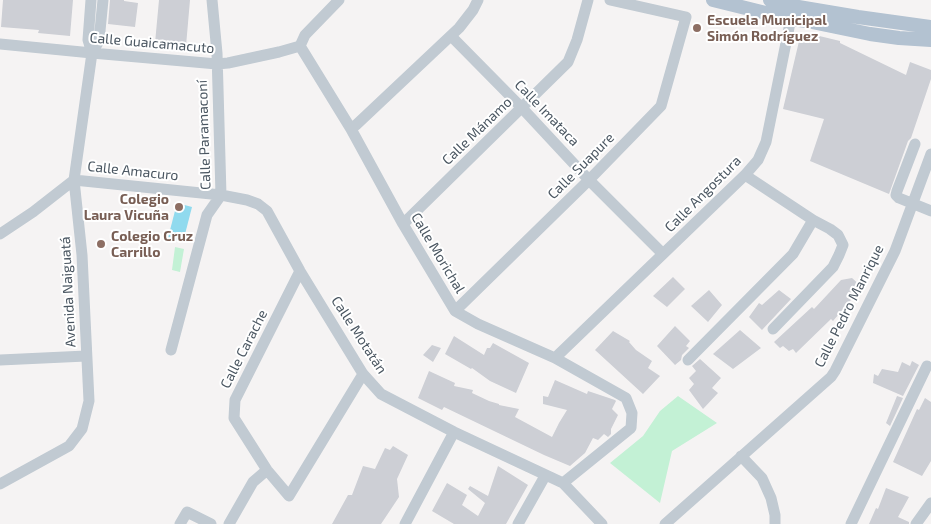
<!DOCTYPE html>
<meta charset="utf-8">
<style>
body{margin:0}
canvas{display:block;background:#f5f3f3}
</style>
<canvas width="931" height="524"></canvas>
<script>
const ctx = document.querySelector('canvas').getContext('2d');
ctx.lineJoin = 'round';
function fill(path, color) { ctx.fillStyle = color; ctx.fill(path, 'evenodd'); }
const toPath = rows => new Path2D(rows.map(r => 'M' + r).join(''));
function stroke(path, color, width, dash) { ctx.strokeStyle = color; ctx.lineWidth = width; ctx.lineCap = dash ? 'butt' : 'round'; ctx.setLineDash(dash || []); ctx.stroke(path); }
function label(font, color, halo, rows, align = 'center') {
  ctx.font = font + ' "Exo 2",sans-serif'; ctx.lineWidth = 4; ctx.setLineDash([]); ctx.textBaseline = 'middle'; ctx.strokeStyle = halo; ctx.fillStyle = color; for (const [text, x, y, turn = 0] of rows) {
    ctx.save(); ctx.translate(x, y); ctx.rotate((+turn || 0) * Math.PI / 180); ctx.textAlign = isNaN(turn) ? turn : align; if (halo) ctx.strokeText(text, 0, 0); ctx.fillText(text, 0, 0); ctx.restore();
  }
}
fill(toPath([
 [175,247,184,249,180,272,172,270],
 [678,396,717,423,672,451,660,503,610,463,643,436,660,411]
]), '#c3f1d5');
fill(toPath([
 [177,203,192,207,183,242,168,238]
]), '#90daee');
fill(toPath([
 [3,0,73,0,70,36,38,33,39,30,1,27],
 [110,0,124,0,124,1,138,3,135,27,108,24],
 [159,0,190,0,186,46,155,43],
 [807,33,840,41,840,43,906,75,910,62,931,70,931,79,911,138,908,141,889,194,810,161,824,119,783,109,800,37],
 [673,277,685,289,667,307,653,296],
 [852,278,862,287,833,321,831,319,796,353,793,349,789,351,783,346,780,348,774,342,812,307,814,309,841,280],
 [709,290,722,305,708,322,691,306],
 [779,290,791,299,762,330,749,317,759,303,762,305],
 [675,326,690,341,686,346,689,348,682,355,681,360,675,365,657,346],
 [740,330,761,348,733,369,713,354],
 [613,331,630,341,629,342,636,350,652,361,648,368,660,376,643,394,595,350],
 [454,336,484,355,487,348,490,348,493,343,529,363,516,393,490,381,472,368,471,369,445,354],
 [432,345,441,348,433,362,423,355],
 [700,359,721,378,712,388,718,393,703,409,689,390,694,384,689,378,696,371,692,366],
 [912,361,919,365,903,396,873,383,874,374,878,376,882,369,898,372,902,362,910,366],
 [429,371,455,383,454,386,473,390,472,393,489,401,499,404,499,405,519,409,515,417,552,437,559,423,567,410,543,404,543,396,548,397,555,380,587,394,588,391,615,400,616,401,612,409,618,415,611,429,611,434,608,437,604,434,598,440,593,438,585,453,570,466,544,455,444,407,442,410,418,398],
 [897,396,903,398,890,426,886,423],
 [925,398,931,402,931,461,922,476,893,462,917,409,919,410],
 [393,446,408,455,397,479,399,497,381,524,332,524,348,495,352,495,363,466,375,469,385,448,390,450],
 [498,466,528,485,506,524,454,524,432,511,447,483,467,495,462,505,478,516,485,503,468,489,470,486,488,496],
 [886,488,909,497,898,517,909,522,909,524,869,524,876,508,878,509]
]), '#cdcfd5');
stroke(toPath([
 [91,0,88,40,92,53],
 [451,36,522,108,589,180,663,254],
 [0,44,92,53,217,64,228,63,279,52,300,46],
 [300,46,351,129,403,224,455,311,478,324,555,358,626,398,632,413,631,428,563,483],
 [300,46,305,35,339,0],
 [351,129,356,125,459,28,473,10,478,0],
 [915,144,897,191,896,195,899,198,931,211],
 [745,175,813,220,830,229,838,235,843,245,839,255,833,267,773,329],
 [403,224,568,62,577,40,588,0],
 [0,234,33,212,74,180,221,195,247,200,258,204,267,211,300,271,363,374,381,394,454,432,563,483,602,524],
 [300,271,235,400,234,418,267,470,289,496,363,374],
 [455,311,589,180,661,106,686,17,610,0],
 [171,350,207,215,221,195,217,53,212,0],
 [555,358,745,175,758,160,766,142,792,13],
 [0,360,86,356],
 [688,360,793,254,813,220],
 [741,456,762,478,771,498,775,515,775,524],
 [0,484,69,446,82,429,89,401,82,255,74,180,92,53,99,41,103,0],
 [180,524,187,512,211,524],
 [229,524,253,482,267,470],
 [405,524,454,432],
 [518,524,545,476],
 [665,524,831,377,835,371,895,251,931,154],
 [851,524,927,366],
 [916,524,931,503]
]), '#c1cad2', 11);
stroke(toPath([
 [713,0,790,19,807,21,870,34,899,38,931,40],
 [770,0,793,6,858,17,931,27]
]), '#b3c2d1', 14);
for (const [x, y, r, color] of [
 [697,28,5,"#8d6e63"],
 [179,207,5,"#8d6e63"],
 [101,244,5,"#8d6e63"]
]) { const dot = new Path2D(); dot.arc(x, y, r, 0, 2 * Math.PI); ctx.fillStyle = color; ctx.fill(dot); stroke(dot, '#fff', 2); }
label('bold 14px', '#785e54', '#fff', [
 ["Escuela Municipal",707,20],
 ["Simón Rodríguez",707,36],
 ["Colegio",169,199,"right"],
 ["Laura Vicuña",169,215,"right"],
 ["Colegio Cruz",111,236],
 ["Carrillo",111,252]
], 'left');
label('14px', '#4a5661', '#fff', [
 ["Calle Guaicamacuto",152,43,5],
 ["Calle Imataca",547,113,46],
 ["Calle Mánamo",477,131,-44],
 ["Calle Paramaconí",204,135,-92],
 ["Calle Suapure",581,166,-45],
 ["Calle Amacuro",133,171,6],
 ["Calle Angostura",703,194,-45],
 ["Calle Morichal",438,253,59],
 ["Avenida Naiguatá",68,292,-93],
 ["Calle Pedro Manrique",849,306,-63],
 ["Calle Motatán",359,335,57],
 ["Calle Carache",244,349,-63]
]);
</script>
